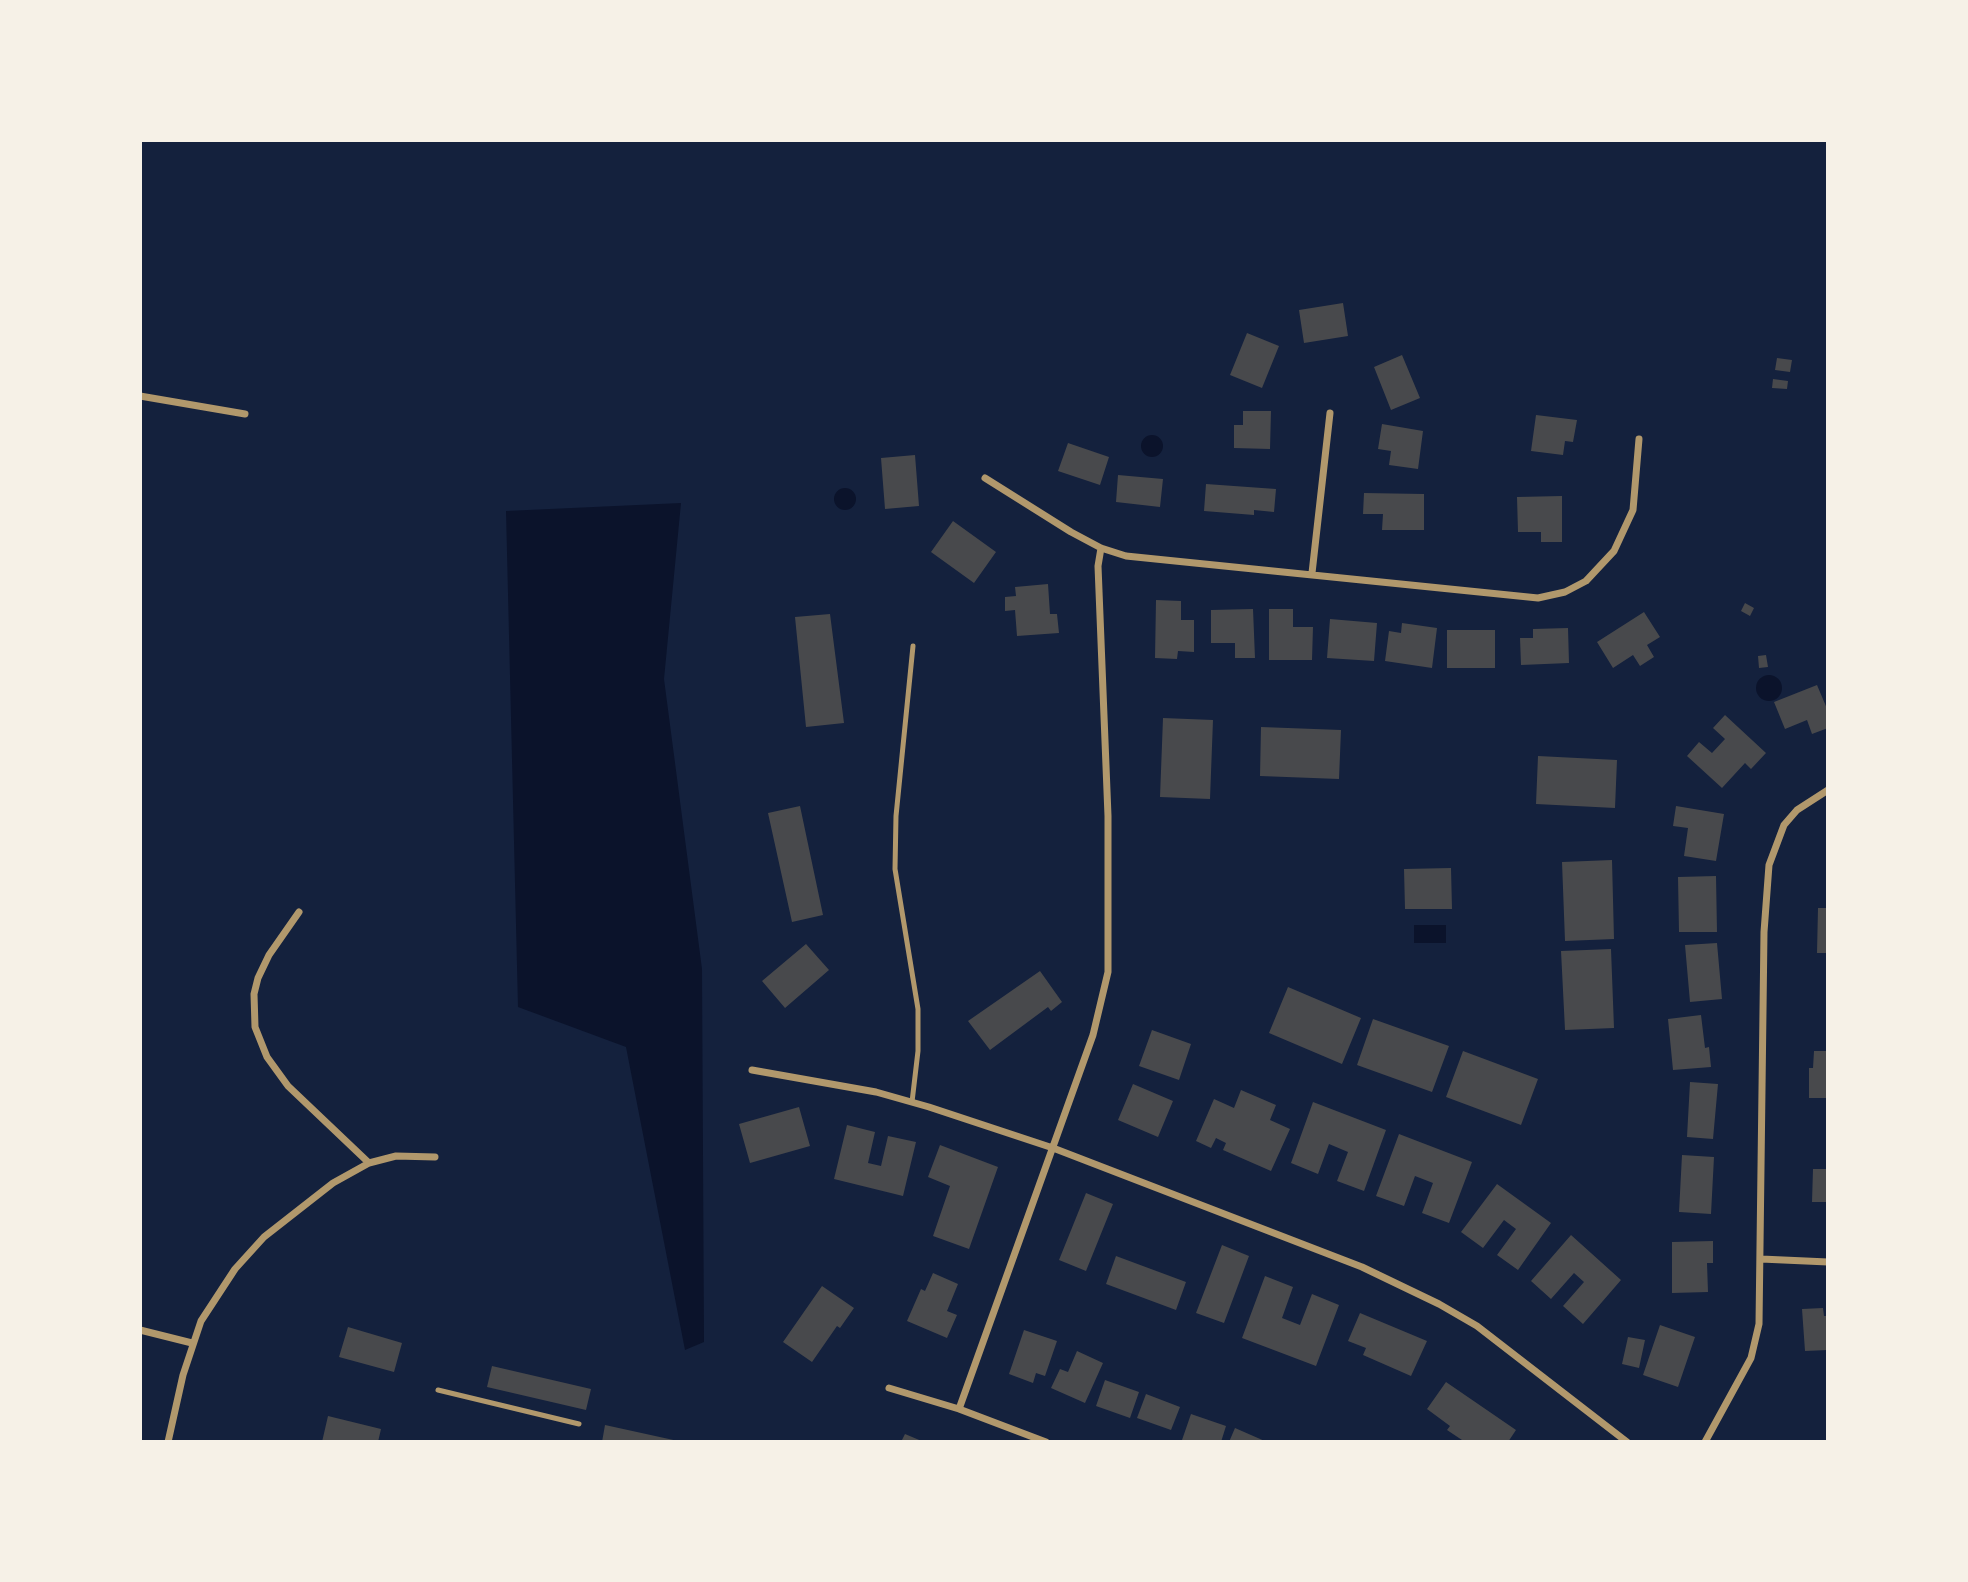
<!DOCTYPE html>
<style>
body{margin:0}
#map{position:relative;width:1968px;height:1582px;overflow:hidden;background:#14213d;font-family:Poppins,sans-serif}
canvas{display:block}
.frame{position:absolute;inset:0;border:142px solid #f6f1e7;pointer-events:none}
</style>
<div id="map">
<canvas width="1968" height="1582"></canvas>
<div class="frame"></div>
</div>
<script>
const ctx = document.querySelector('canvas').getContext('2d');
ctx.lineJoin = 'round';
function fill(path, color) { ctx.fillStyle = color; ctx.fill(path, 'evenodd'); }
const toPath = rows => new Path2D(rows.map(r => 'M' + r).join(''));
function stroke(path, color, width, dash) { ctx.strokeStyle = color; ctx.lineWidth = width; ctx.lineCap = dash ? 'butt' : 'round'; ctx.setLineDash(dash || []); ctx.stroke(path); }
fill(toPath([
 '1141 446a11 11 0 1 1 22 0a11 11 0 1 1-22 0Z',
 '834 499a11 11 0 1 1 22 0a11 11 0 1 1-22 0Z',
 [681,503,664,679,702,969,704,1342,685,1350,626,1047,518,1007,506,511],
 '1756 688a13 13 0 1 1 26 0a13 13 0 1 1-26 0Z',
 [1414,925,1446,925,1446,943,1414,943]
]), '#0b132b');
fill(toPath([
 [1343,303,1348,336,1304,343,1299,310],
 [1247,333,1279,346,1262,388,1230,375],
 [1402,355,1420,398,1391,410,1374,367],
 [1777,358,1792,360,1790,372,1775,370],
 [1773,379,1788,381,1787,389,1772,388],
 [1243,411,1271,411,1270,449,1234,448,1234,425,1243,425],
 [1536,415,1577,420,1573,442,1565,441,1563,455,1531,451],
 [1382,424,1423,431,1418,469,1389,465,1391,451,1378,449],
 [1068,443,1109,457,1100,485,1058,471],
 [915,455,919,506,885,509,881,458],
 [1118,475,1163,479,1160,507,1116,502],
 [1206,484,1276,489,1274,512,1254,510,1254,515,1204,511],
 [1364,493,1424,494,1424,530,1382,530,1383,514,1363,514],
 [1562,496,1562,542,1541,542,1541,532,1518,532,1517,497],
 [953,521,996,552,974,583,931,552],
 [1048,584,1050,614,1057,614,1059,633,1017,636,1015,610,1005,611,1005,597,1016,596,1015,587],
 [1156,600,1181,601,1181,620,1194,620,1194,652,1178,651,1177,659,1155,658],
 [1745,603,1754,608,1750,616,1741,611],
 [1253,609,1255,658,1235,658,1235,643,1211,643,1211,610],
 [1269,609,1293,609,1293,627,1313,627,1312,660,1269,660],
 [1644,612,1660,637,1647,645,1654,657,1640,666,1633,655,1613,668,1597,642],
 [830,614,844,723,806,727,795,617],
 [1330,619,1377,623,1374,661,1327,658],
 [1402,623,1437,628,1432,668,1385,661,1389,631,1401,633],
 [1568,628,1569,663,1521,665,1520,638,1533,638,1533,629],
 [1447,630,1495,630,1495,668,1447,668],
 [1766,655,1768,667,1759,668,1758,656],
 [1817,685,1828,711,1828,728,1812,734,1807,720,1785,729,1774,702],
 [1725,715,1766,753,1751,769,1745,763,1722,788,1687,756,1699,742,1712,753,1725,739,1713,728],
 [1163,718,1213,720,1210,799,1160,797],
 [1261,727,1341,730,1339,779,1260,776],
 [1538,756,1617,760,1615,808,1536,804],
 [800,806,823,915,792,922,768,813],
 [1676,806,1724,814,1716,861,1684,856,1688,828,1673,826],
 [1612,860,1614,939,1565,941,1562,862],
 [1451,868,1452,909,1405,909,1404,869],
 [1716,876,1717,932,1679,932,1678,877],
 [1818,908,1828,908,1828,953,1817,953],
 [1717,943,1722,999,1690,1002,1685,945],
 [806,944,829,970,785,1008,762,981],
 [1611,949,1614,1028,1565,1030,1561,951],
 [1040,971,1062,1002,1051,1011,1048,1007,990,1050,968,1021],
 [1288,987,1361,1018,1342,1064,1269,1033],
 [1701,1015,1705,1048,1709,1047,1711,1067,1673,1070,1668,1019],
 [1373,1019,1449,1046,1432,1092,1357,1065],
 [1152,1030,1191,1044,1179,1080,1139,1066],
 [1463,1051,1538,1079,1521,1125,1446,1097],
 [1814,1051,1828,1051,1828,1098,1809,1098,1809,1068,1813,1068],
 [1690,1082,1718,1084,1713,1139,1687,1137],
 [1133,1084,1173,1101,1158,1137,1118,1120],
 [1241,1090,1276,1105,1270,1120,1290,1129,1271,1171,1223,1150,1226,1143,1216,1138,1211,1148,1196,1141,1214,1099,1234,1108],
 [1313,1102,1386,1130,1364,1191,1337,1181,1348,1152,1329,1144,1318,1174,1291,1163],
 [799,1107,810,1146,750,1163,739,1124],
 [847,1125,875,1132,868,1163,881,1166,888,1136,916,1142,903,1196,834,1179],
 [1399,1134,1472,1162,1449,1223,1422,1213,1433,1183,1415,1176,1404,1206,1376,1196],
 [940,1145,998,1167,969,1249,933,1236,950,1186,928,1177],
 [1682,1155,1714,1157,1711,1214,1679,1212],
 [1813,1169,1828,1169,1828,1202,1812,1202],
 [1497,1184,1551,1223,1518,1270,1497,1255,1516,1229,1504,1220,1483,1248,1461,1232],
 [1086,1193,1113,1204,1086,1271,1059,1260],
 [1571,1235,1621,1280,1583,1324,1563,1306,1584,1282,1574,1273,1551,1299,1531,1281],
 [1713,1241,1713,1263,1707,1263,1708,1292,1672,1293,1672,1242],
 [1222,1245,1249,1256,1224,1323,1196,1313],
 [1116,1256,1186,1282,1176,1310,1106,1284],
 [933,1273,958,1284,947,1311,957,1315,947,1338,907,1321,921,1289,925,1291],
 [1265,1276,1293,1287,1282,1318,1300,1325,1312,1294,1339,1305,1316,1366,1242,1338],
 [822,1286,854,1308,840,1328,837,1326,812,1362,783,1342],
 [1823,1308,1824,1316,1828,1316,1828,1350,1805,1351,1802,1309],
 [1360,1313,1427,1341,1411,1376,1363,1355,1366,1348,1348,1341],
 [1660,1325,1695,1337,1678,1387,1643,1375],
 [348,1327,402,1343,394,1372,339,1357],
 [1024,1330,1057,1341,1045,1376,1036,1373,1033,1383,1009,1374],
 [1628,1337,1645,1340,1639,1368,1622,1364],
 [1077,1351,1103,1363,1085,1403,1051,1388,1060,1369,1068,1372],
 [492,1366,591,1389,586,1410,487,1387],
 [1105,1380,1139,1392,1130,1418,1096,1406],
 [1446,1382,1516,1430,1508,1442,1465,1442,1447,1430,1450,1426,1427,1409],
 [1146,1394,1180,1407,1171,1430,1137,1418],
 [1191,1414,1226,1426,1221,1442,1182,1440],
 [328,1416,381,1429,378,1442,322,1442],
 [605,1425,678,1441,678,1442,602,1442],
 [1235,1428,1267,1442,1229,1442],
 [905,1434,924,1442,901,1442]
]), '#48494c');
stroke(toPath([
 [912,1102,918,1051,918,1009,895,869,896,816,913,646],
 [438,1390,579,1424]
]), '#b1986c', 5);
stroke(toPath([
 [140,396,245,414],
 [985,478,1071,532,1101,548,1126,556,1538,598,1565,592,1586,581,1614,551,1633,510,1639,439],
 [1312,573,1330,413],
 [299,912,269,955,258,978,254,994,255,1027,267,1057,288,1086,369,1163],
 [752,1070,876,1092,929,1107,1053,1148,1362,1267,1439,1304,1477,1326,1627,1442],
 [1761,1259,1828,1262],
 [140,1330,192,1343],
 [889,1388,959,1409,1046,1442],
 [959,1409,1093,1035,1108,972,1108,816,1098,566,1101,548],
 [168,1442,183,1375,201,1321,235,1269,264,1237,333,1183,369,1163,396,1156,435,1157],
 [1705,1442,1751,1358,1759,1324,1764,932,1769,865,1784,825,1797,810,1828,790]
]), '#b1986c', 7);
</script>
